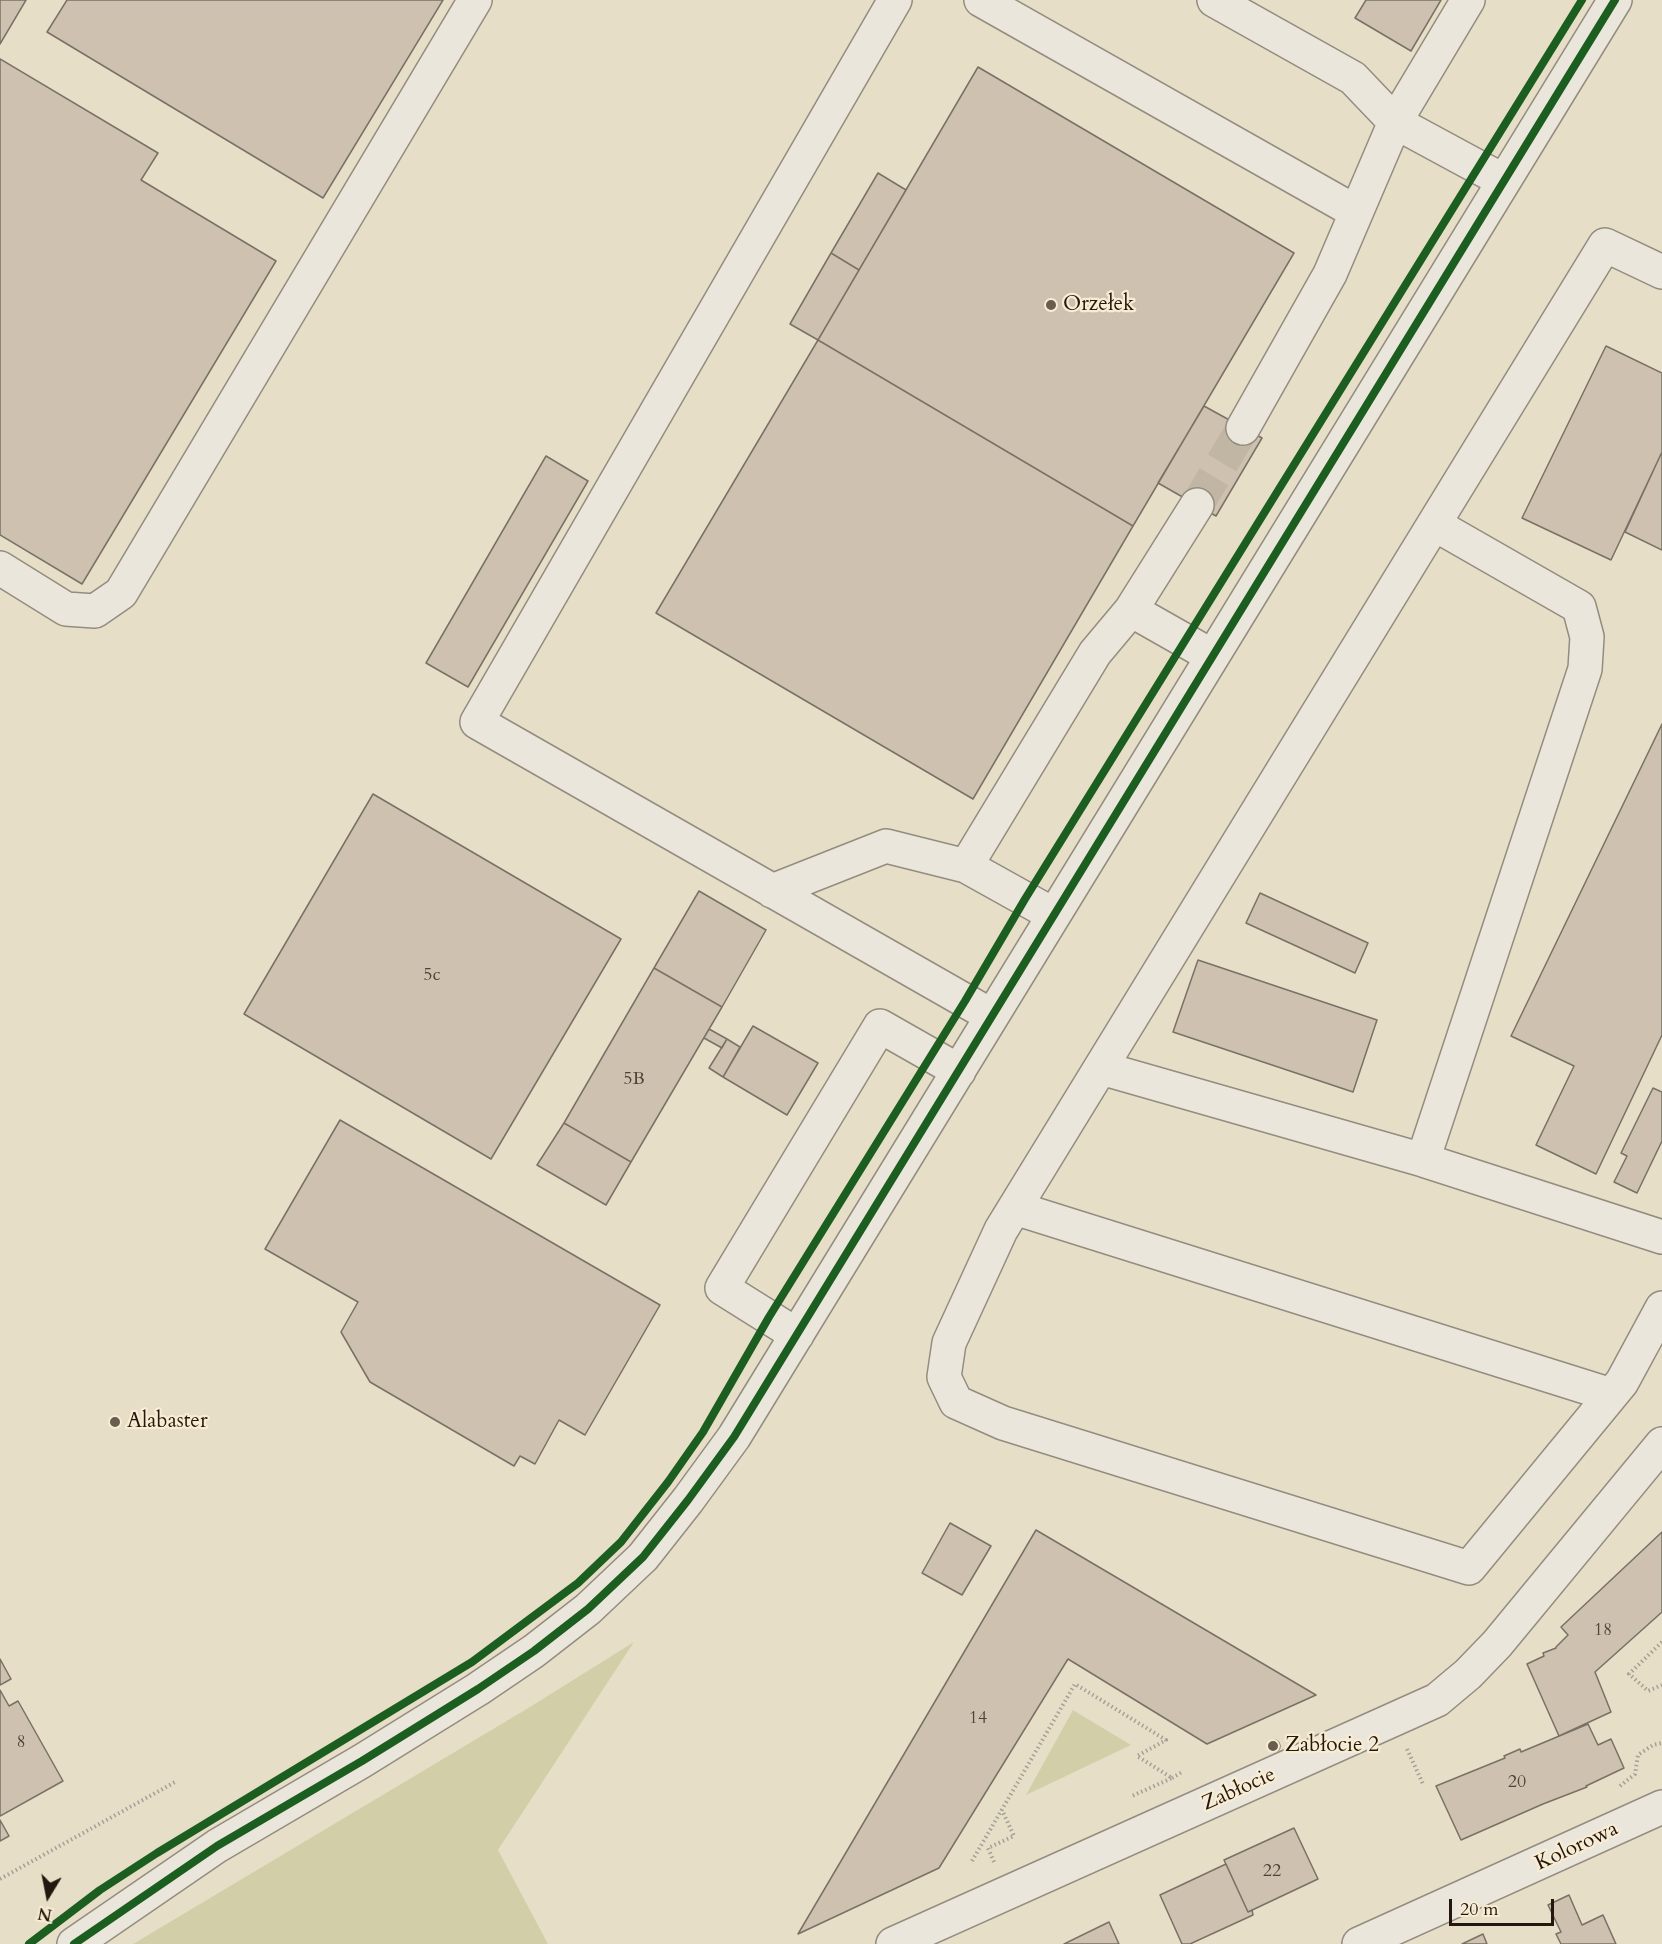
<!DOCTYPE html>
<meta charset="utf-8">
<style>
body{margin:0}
#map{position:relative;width:1662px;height:1944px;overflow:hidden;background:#e7dec8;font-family:Cardo,serif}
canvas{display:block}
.north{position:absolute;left:18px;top:1866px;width:60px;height:60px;-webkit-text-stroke:4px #f8edd3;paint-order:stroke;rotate:190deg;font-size:16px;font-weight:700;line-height:24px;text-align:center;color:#24170e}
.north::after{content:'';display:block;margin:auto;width:21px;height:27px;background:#24170e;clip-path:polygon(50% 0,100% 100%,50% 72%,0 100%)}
.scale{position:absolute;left:1449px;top:1899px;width:105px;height:27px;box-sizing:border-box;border:3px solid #24170e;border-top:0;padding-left:8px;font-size:18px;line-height:21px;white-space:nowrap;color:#24170e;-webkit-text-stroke:4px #f8edd3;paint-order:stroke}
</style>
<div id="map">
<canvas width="1662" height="1944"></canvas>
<div class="north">N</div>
<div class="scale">20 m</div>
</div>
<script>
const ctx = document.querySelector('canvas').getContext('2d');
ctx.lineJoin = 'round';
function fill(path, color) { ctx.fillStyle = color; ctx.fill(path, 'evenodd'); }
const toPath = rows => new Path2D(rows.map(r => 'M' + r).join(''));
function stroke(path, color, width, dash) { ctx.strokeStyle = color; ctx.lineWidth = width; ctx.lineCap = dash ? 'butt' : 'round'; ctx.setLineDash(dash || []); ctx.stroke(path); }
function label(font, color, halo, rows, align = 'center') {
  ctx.font = font + ' Cardo,serif'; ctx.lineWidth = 4.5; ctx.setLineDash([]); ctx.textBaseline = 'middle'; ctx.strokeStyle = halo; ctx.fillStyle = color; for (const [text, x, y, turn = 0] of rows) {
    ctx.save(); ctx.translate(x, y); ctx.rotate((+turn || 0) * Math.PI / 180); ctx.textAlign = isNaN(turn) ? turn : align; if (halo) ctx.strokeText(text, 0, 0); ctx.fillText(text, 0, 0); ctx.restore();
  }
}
fill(toPath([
 [634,1642,498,1850,548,1944,133,1944,525,1710],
 [1073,1710,1131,1745,1026,1795]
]), '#d2cfa8');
const building = toPath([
 [0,0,26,0,0,44,0,0],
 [67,0,443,0,323,198,47,32,67,0],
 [1366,0,1441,0,1411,51,1355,18,1366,0],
 [0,59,158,153,141,180,276,261,82,584,0,535,0,59],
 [978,67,1294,253,1133,526,818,340,978,67],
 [878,173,906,190,859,270,831,253,878,173],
 [831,253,859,270,818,340,790,324,831,253],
 [818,340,1133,526,973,799,656,613,818,340],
 [1606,346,1662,373,1662,452,1611,560,1522,518,1606,346],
 [1204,406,1262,438,1216,516,1158,483,1204,406],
 [1661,454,1662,455,1662,550,1625,532,1661,454],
 [546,456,588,481,468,687,426,663,546,456],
 [1662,724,1662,1035,1596,1174,1536,1145,1574,1066,1511,1036,1662,724],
 [373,794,621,939,491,1159,244,1014,373,794],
 [699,891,766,930,722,1007,654,968,699,891],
 [1260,893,1368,943,1355,973,1246,923,1260,893],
 [1198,960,1377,1020,1353,1092,1173,1032,1198,960],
 [654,968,722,1007,631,1162,564,1123,654,968],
 [753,1026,818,1063,787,1115,723,1077,753,1026],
 [709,1029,727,1039,722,1048,704,1038,709,1029],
 [727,1039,740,1047,723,1077,709,1068,727,1039],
 [1653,1088,1662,1092,1662,1141,1637,1193,1614,1182,1627,1156,1621,1153,1653,1088],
 [340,1120,660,1305,585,1435,559,1420,535,1464,520,1456,514,1466,370,1382,341,1332,358,1302,265,1249,340,1120],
 [564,1123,631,1162,606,1205,537,1165,564,1123],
 [950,1523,991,1546,962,1595,922,1573,950,1523],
 [1036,1530,1316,1695,1207,1744,1068,1659,939,1868,798,1934,1036,1530],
 [1662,1532,1662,1612,1595,1672,1611,1712,1559,1736,1527,1664,1544,1656,1543,1653,1556,1648,1556,1647,1568,1635,1561,1627,1662,1532],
 [0,1659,11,1679,0,1685,0,1659],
 [0,1690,9,1706,18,1701,63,1781,0,1816,0,1690],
 [1588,1724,1598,1745,1611,1739,1624,1768,1586,1786,1587,1787,1543,1804,1461,1840,1436,1786,1505,1758,1504,1756,1520,1749,1521,1752,1588,1724],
 '1268 1746a6 6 0 1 1 12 0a6 6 0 1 1-12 0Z',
 [0,1820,9,1836,0,1841,0,1820],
 [1294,1828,1318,1879,1248,1912,1224,1860,1294,1828],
 [1226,1864,1248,1912,1252,1910,1253,1915,1190,1944,1182,1944,1160,1895,1226,1864],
 [1569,1895,1582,1925,1603,1915,1616,1944,1561,1944,1556,1934,1561,1932,1548,1905,1569,1895],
 [1109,1922,1119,1944,1064,1944,1109,1922],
 [1483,1934,1487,1944,1462,1944,1483,1934]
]);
fill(building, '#cfc1af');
stroke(building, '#787166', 1.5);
stroke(toPath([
 [1197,505,1243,428]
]), '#c0b6a3', 33, [33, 16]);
const minor = toPath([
 [895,0,477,722,992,1016],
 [981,0,1356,212],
 [1214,0,1353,78,1395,122,1504,181],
 [1662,272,1605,245,1001,1230,949,1343,944,1377,956,1402,1003,1423,1469,1568,1622,1382,1662,1308],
 [1243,428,1330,274,1395,122,1468,0],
 [0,568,66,609,95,611,121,593,475,0],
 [1131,610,1212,656],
 [966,866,1095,653,1131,610,1197,505],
 [772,891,886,846,966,866,1054,915],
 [1101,1068,1423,1160,1662,1237],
 [1423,1160,1585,669,1587,637,1579,607,1434,524],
 [1015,1208,1611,1395],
 [797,1335,722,1288,880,1026,959,1071],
 [74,1944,217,1846,362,1761,478,1689,534,1651,588,1609,643,1557,688,1500,734,1437,1615,0],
 [893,1944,1437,1700,1468,1674,1497,1644,1662,1444],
 [1359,1944,1662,1807]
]);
stroke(minor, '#938c7f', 36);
stroke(toPath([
 [1662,1642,1629,1674,1648,1691,1662,1685],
 [1407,1749,1423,1784],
 [1172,1778,1182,1772],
 [1620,1786,1635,1774,1638,1755,1653,1745,1662,1743],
 [972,1861,1075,1684,1166,1740,1137,1756,1172,1778,1132,1796],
 [994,1862,988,1848,1014,1836,1002,1810],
 [0,1879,177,1781]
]), '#a5a097', 4, [1.5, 3]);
stroke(minor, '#ebe6dc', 33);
stroke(toPath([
 [29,1944,100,1890,157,1853,472,1662,578,1583,621,1542,668,1482,703,1432,769,1317,965,1001,1025,899,1582,0],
 [74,1944,217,1846,362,1761,478,1689,534,1651,588,1609,643,1557,688,1500,734,1437,1615,0]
]), '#1b5e20', 8);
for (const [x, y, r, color] of [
 [1051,305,6,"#685d4f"],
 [115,1422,6,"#685d4f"],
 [1273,1746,6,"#685d4f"]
]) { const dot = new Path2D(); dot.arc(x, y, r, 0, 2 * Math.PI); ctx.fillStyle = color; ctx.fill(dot); stroke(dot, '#f8edd3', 2); }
label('18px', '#4f4236', null, [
 ["5c",432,976],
 ["5B",634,1080],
 ["18",1603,1631],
 ["14",978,1719],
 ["8",21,1743],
 ["20",1517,1783],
 ["22",1272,1872]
]);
label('21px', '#24170e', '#f8edd3', [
 ["Orzełek",1063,305],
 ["Alabaster",127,1422],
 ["Zabłocie 2",1285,1746]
], 'left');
label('21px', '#24170e', '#f8edd3', [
 ["Zabłocie",1239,1790,-24],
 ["Kolorowa",1577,1847,-25]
]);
</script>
